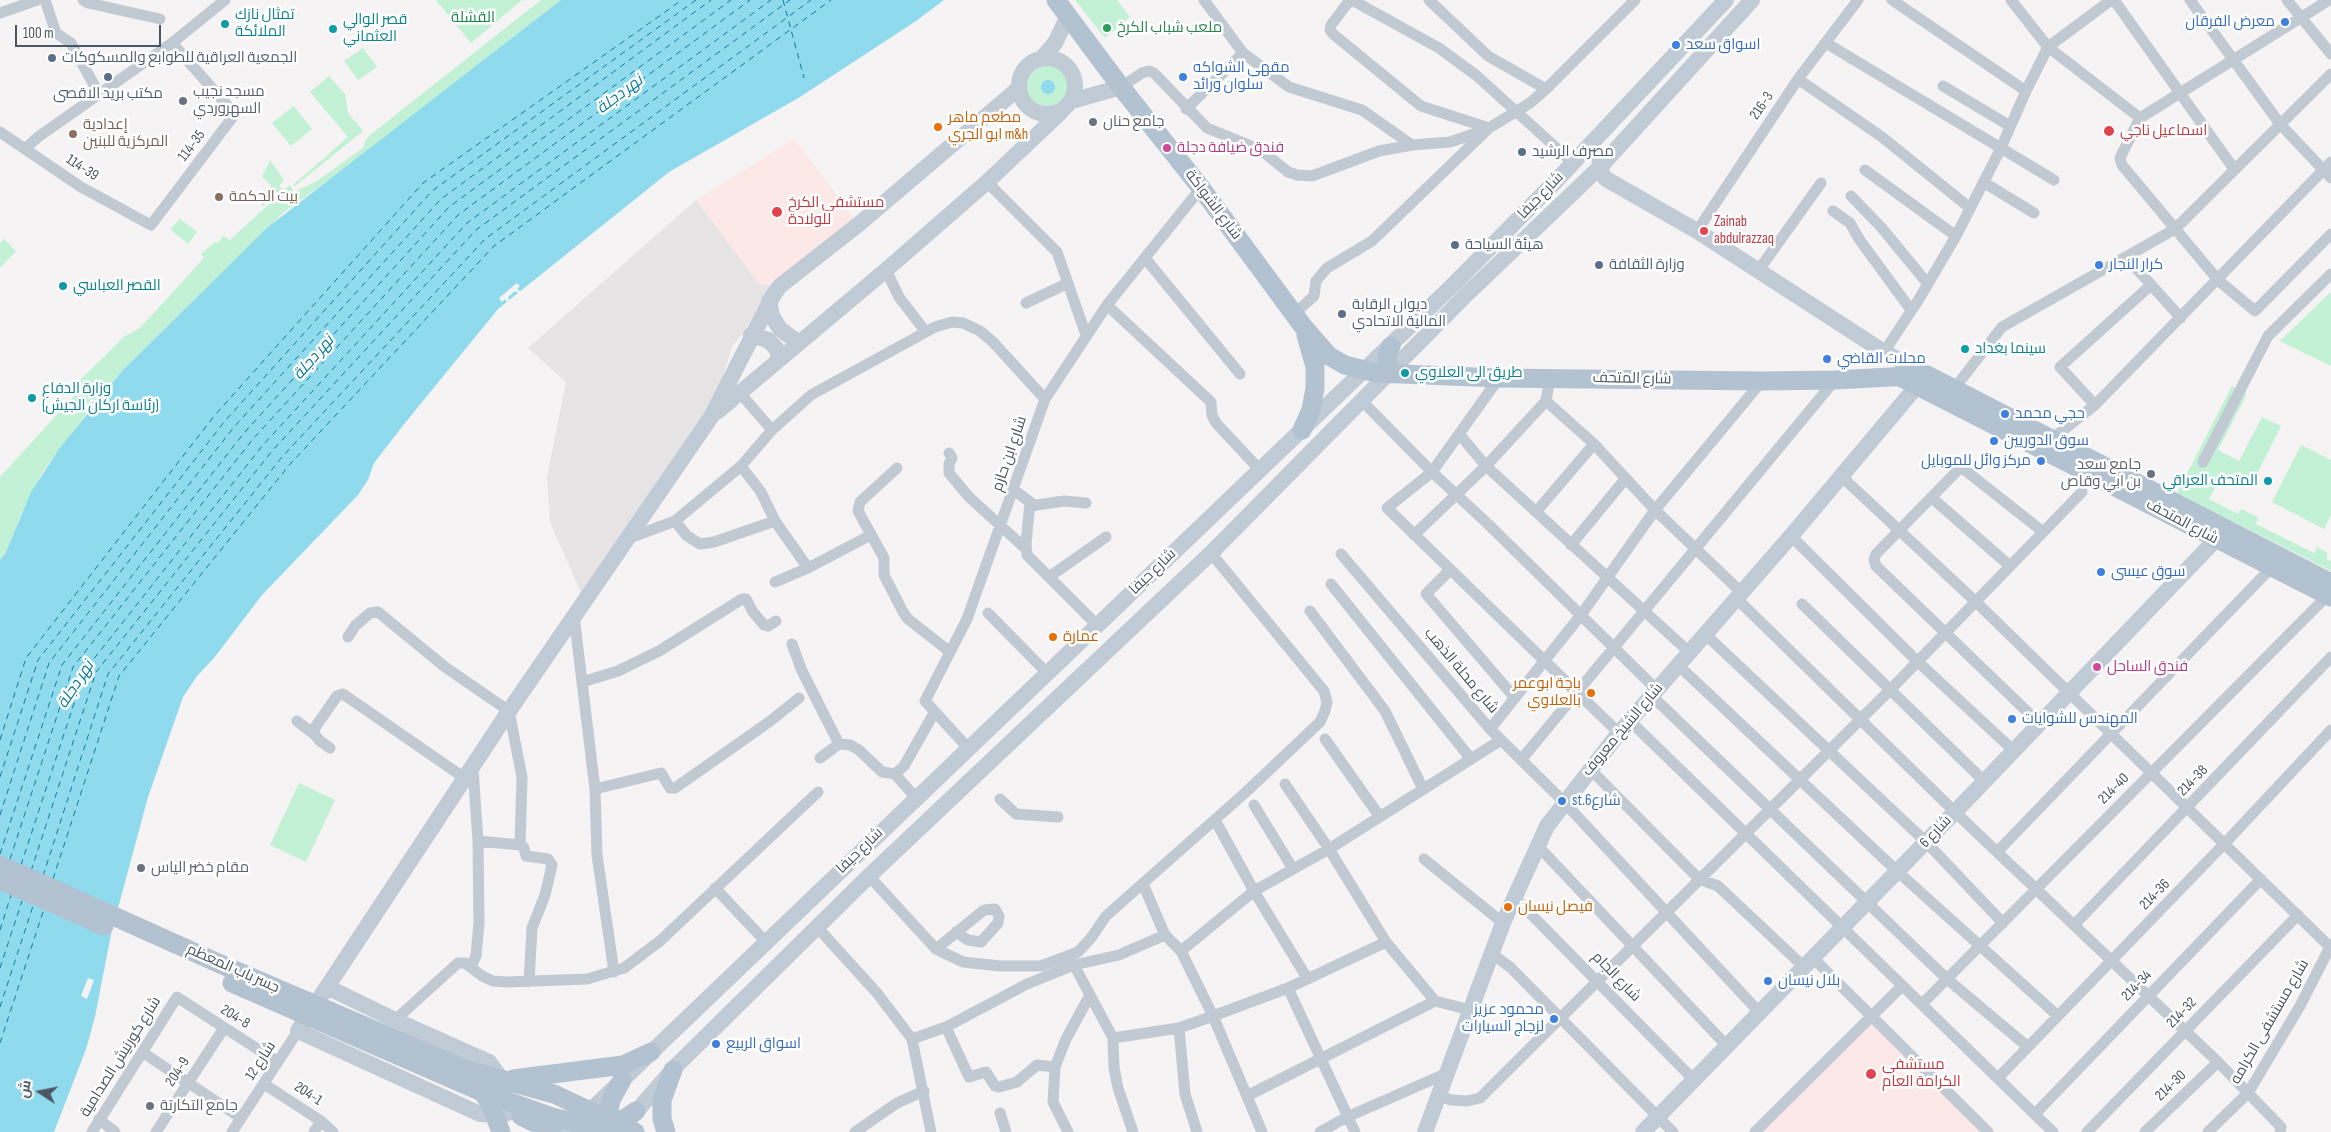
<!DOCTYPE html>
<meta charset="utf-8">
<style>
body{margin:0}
#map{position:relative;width:2331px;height:1132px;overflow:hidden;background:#f5f3f3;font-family:"Sofia Sans Condensed",Cairo,sans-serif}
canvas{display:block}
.north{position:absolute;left:15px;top:1067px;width:50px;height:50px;-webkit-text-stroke:4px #fff;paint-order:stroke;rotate:281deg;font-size:14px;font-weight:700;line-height:20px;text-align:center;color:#4a5661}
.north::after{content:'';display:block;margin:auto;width:18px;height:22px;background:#4a5661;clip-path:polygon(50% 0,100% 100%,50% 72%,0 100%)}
.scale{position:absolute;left:15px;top:25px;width:146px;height:22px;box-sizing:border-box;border:2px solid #4a5661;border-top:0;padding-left:6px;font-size:15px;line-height:18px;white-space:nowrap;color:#4a5661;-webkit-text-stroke:4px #fff;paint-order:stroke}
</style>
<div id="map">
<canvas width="2331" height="1132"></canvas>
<div class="north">ش</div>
<div class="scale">100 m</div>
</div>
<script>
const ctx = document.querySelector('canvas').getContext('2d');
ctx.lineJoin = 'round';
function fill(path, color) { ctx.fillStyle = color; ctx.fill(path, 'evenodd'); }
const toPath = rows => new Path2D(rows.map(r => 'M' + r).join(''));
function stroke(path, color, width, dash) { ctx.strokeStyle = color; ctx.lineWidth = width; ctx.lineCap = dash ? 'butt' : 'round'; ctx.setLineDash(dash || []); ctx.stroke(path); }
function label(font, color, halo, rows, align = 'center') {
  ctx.font = font + ' "Sofia Sans Condensed",Cairo,sans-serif'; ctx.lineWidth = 5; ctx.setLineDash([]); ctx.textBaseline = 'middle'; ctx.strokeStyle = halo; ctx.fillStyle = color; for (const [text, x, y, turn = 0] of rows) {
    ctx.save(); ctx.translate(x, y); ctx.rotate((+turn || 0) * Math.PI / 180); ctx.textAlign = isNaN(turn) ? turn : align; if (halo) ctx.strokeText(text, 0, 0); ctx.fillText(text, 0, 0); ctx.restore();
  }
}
fill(toPath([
 [696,200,780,286,732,347,711,417,581,593,550,522,547,477,566,382,528,348]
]), '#e6e4e5');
fill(toPath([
 [794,139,859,224,780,286,759,284,696,200],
 [1871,1016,1982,1132,1760,1132]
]), '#fce8e6');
fill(toPath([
 [436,0,522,0,471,43],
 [541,0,561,0,359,158,283,213,122,371,90,409,43,471,22,512,5,554,0,560,0,477,84,385,79,381,125,336,140,328,204,258,201,254,215,242,218,243,223,236,230,240,290,185,294,192,317,181,363,148,365,141,370,135],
 [1075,0,1117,0,1130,17,1105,38],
 [363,48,377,67,358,80,344,61],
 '1027 87a22 22 0 1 1 44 0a22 22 0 1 1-44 0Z',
 [329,76,345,94,348,113,363,131,295,186,293,185,348,137,310,92],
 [294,106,312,129,291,146,272,123],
 [270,160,284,180,279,186,283,189,263,206,261,204,271,185,262,177],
 [180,219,197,232,188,244,170,229],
 [4,239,16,251,0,268,0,243],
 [2331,292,2331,366,2280,341],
 [2232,386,2247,394,2218,450,2239,461,2262,417,2281,426,2250,488,2223,474,2209,499,2238,514,2241,509,2258,517,2256,524,2314,553,2317,547,2328,553,2326,558,2331,561,2331,571,2177,493],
 [2301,445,2331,460,2331,515,2324,529,2272,502],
 [299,783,335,800,306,862,270,845]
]), '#c3f1d5');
fill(toPath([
 [561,0,944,0,916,21,800,97,669,172,498,309,405,423,374,463,368,480,358,495,262,595,214,658,197,676,183,697,148,797,111,934,95,1017,86,1049,54,1132,0,1132,0,560,5,554,31,492,59,449,122,371,268,227],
 '1041 87a7 7 0 1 1 14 0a7 7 0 1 1-14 0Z'
]), '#90daee');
fill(toPath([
 [517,283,520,286,517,289,520,291,518,293,515,291,508,297,509,300,507,302,505,299,502,302,499,298],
 [88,978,94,980,87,999,81,996]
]), '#f5f3f3');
stroke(toPath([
 [783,0,804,78],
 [0,740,26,658,215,415,423,183,682,0],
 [0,777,38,660,225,421,432,191,696,0],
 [0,815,49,663,234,427,441,199,711,0],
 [0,854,62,665,244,433,449,207,731,0],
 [10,859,73,667,253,439,458,215,750,0],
 [21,865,85,670,263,445,467,223,771,0],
 [31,871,96,672,272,451,476,230,790,0],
 [43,876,108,674,282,457,485,239,811,0],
 [53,879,119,676,291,463,494,246,831,0],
 [0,930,11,895],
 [0,968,22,901],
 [0,1007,33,906],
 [0,1043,44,909]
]), '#0c7c9b', 1, [6, 5]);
stroke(toPath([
 [45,0,56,33,71,43,99,94],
 [83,0,88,3,160,19],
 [1204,0,1243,53],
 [1350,0,1331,25,1330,30,1333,34,1421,106,1489,128],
 [1352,0,1439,48,1477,76,1573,163],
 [1429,0,1488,56,1546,89],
 [1892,0,2026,91],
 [2011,0,2048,47,2140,118],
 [2114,0,2234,169],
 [2190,0,2280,124,2331,178],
 [2287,0,2331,54],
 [2329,0,2140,118,2120,158,2122,165,2218,280,2255,311,2331,234],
 [0,13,37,0],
 [1826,43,2054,180],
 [1798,79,1882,137,1970,208],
 [1943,86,2010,126],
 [1121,87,1142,73,1149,71,1154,73,1207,128,1261,150,1288,172,1297,175,1312,176,1379,151,1412,145,1450,142,1485,130],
 [1186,109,1243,53,1289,87,1362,110,1412,145],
 [0,132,81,187,151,225,235,114,172,43],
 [26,148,38,137,172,43,225,0],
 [1865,170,1956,236],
 [987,182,1057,252,1086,335],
 [1983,182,2034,213],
 [1851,196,1881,227,1928,284],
 [1833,211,1850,223,1859,239,1911,310],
 [1697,231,1798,79,1858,0],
 [2126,257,2181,318],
 [1145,258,1240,374],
 [886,270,899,297,925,331],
 [1758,271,1821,183],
 [1026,303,1068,283],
 [1107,305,1211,402,1212,415,1216,423,1260,470],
 [1294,314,1314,296,1316,281,1327,268,1372,241,1489,128,1530,103,1546,89,1635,0],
 [1884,352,1919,299,1956,236,2000,150,2026,91,2048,47,2111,0],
 [1499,378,1432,472,1387,508,1619,733],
 [1954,389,2002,327,2175,229,2331,74],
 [740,393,772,430],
 [1362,401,1432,472,1488,524,1657,690],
 [1546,401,1594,444,1655,510,1741,592],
 [2095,405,2060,367,2151,285],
 [1460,435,1486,466,1689,652],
 [2052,439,2095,405,2331,162],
 [949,453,952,458,949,464,949,473,969,497,1026,549],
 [2203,462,2268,336,2331,274],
 [741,466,761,492,775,521,808,568],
 [897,468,860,502,858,511,884,558,884,575,903,612,908,619,950,652],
 [1841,476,1975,601,2331,948],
 [1014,490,1030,502,1026,544,1027,555,1097,625],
 [1932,498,2010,566],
 [1030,506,1064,501,1086,503],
 [1536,512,1594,444],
 [675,521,687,536,700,544,714,542,775,521],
 [1414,535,1486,466,1546,401,1550,378],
 [1791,536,1917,661,2013,750],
 [627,539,675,521,741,466,772,430,811,395,935,327,952,322,963,323,980,331,993,342,1045,399],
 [1571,545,1626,478],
 [1341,554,1490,729,1564,802,1759,1012],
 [1450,570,1426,594,1515,698],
 [1049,577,1106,537],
 [775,582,808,568,871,535],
 [1331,584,1471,759],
 [1736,598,1955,812,2218,1062,2281,1127,2280,1132],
 [1802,604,1984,781],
 [1310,611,1385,711,1423,789],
 [988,613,1047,673],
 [574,616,595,789,597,855,614,972],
 [1705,634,1926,842,2003,923],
 [348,637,355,626,370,613,378,612,445,667,509,711,522,777,520,845,524,848,526,856,548,859,552,865,545,895,532,928,529,982],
 [792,644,802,671,839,744],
 [1678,665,1897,871,2058,1016],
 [582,682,618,671,659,651,742,599,746,599,753,612,764,625,768,626,776,621],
 [1652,696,1947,979,2028,1047],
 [297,721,315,735],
 [1630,721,2053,1132],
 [2039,723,1876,566,1874,560,1876,554,1961,467,2042,531],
 [1490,729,1581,615,1655,510,1762,381],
 [1325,739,1380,817],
 [330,748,320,741,315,735,314,729,337,696,343,694,466,779],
 [968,748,925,701,967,619,1045,399,1107,305,1201,188],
 [820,758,839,744,850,745,859,750,882,772,895,774,904,766,934,713],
 [1521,760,1835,380],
 [1590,769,1699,879,1718,886,1803,966],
 [895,774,916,798],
 [1285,784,1329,849,1386,942,1435,1001,1470,1010],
 [595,789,661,773,670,788,675,788,769,722,799,698],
 [1000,799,1016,814,1058,817],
 [1254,805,1293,869],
 [1215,820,1254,891,1307,978],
 [478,841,520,845],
 [1538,846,1727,1046],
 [1997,852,2271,568],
 [1424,859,1503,923],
 [869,876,936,949,963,962,1000,966,1041,966,1078,952,1091,938,1106,916,1246,792,1320,722,1325,711,1327,702,1324,691,1211,553],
 [1143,884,1165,935,1181,951,1213,1016,1262,1132],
 [715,888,766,942],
 [1514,897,1694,1080],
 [2074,925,2331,657],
 [817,927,877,993,912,1039,931,1132],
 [936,949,984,910,995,909,999,916,998,923,981,942,968,940,956,932],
 [1181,951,1254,891,1329,849,1501,740],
 [1492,954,1510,967,1673,1132],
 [1812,957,1988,1132],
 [1074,965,1113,1038,1114,1068,1118,1088,1133,1132],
 [471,966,476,956,479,923,478,841,473,769],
 [1288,988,1355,1132],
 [1922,1004,2328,595],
 [395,1020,458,963,465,963,482,976,493,981,507,982,587,979,624,968,660,941,818,792],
 [946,1027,969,1077,986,1072,995,1086,999,1087,1017,1082,1037,1065,1055,1067],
 [1179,1028,1185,1094,1197,1132],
 [1113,1038,1179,1028,1213,1016,1288,988,1386,942],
 [912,1039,946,1027,1027,984,1074,965,1119,955,1165,935],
 [142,1052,241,1118],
 [1998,1078,2225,843,2331,730],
 [264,1084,321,1121,333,1132],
 [1438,1095,1451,1100,1467,1101,1480,1098,1891,689,2082,492],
 [1247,1096,1435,1001],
 [1000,1113,1006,1132],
 [2035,1114,2261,879],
 [99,1119,115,1132],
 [92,1132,177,997,278,1062],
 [156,1132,224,1028],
 [232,1132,298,1031],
 [314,1132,321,1121],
 [855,1132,897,1103,924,1091],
 [1068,1132,1053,1102,1055,1067,1066,1039,1090,995],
 [1320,1132,1347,1117,1445,1074],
 [1755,1132,1902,986],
 [2087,1132,2298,915],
 [2145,1132,2218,1062],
 [2208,1132,2248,1093,2300,1006,2331,945]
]), '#c1cad2', 11);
stroke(toPath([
 '1019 86a28 28 0 1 1 56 0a28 28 0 1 1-56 0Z',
 [1042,58,1055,43,1068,16],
 [1072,101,1121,87],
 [1599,157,1602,174,1606,179,1697,231,1884,352,1927,375],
 [769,301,772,316,780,329,799,343],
 [751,335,768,340,776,348,780,359],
 [717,412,886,270,987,182,1061,112],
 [327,987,395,1020,489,1062,503,1081],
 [524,1107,502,1115,480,1114,298,1031,509,711,711,417,774,294,780,286,859,224,1019,88],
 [628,1121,677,1065,869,876,1211,553,1467,294,1600,167,1752,0],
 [568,1132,1452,286,1555,182,1726,0],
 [1425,1132,1503,923,1547,826,1619,733,1791,536,1917,386],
 [1643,1132,1955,812,2225,530]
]), '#c1cbd6', 16);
stroke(toPath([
 [1056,0,1121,87,1201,188,1302,325,1329,356,1345,365,1376,373,1499,378,1762,381,1835,380,1927,375,2331,583],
 [1388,374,1387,357,1391,346],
 [1900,377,2331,597],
 [1302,430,1311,410,1315,388,1315,367,1306,335],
 [0,865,218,963,467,1070,554,1094,635,1132],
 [0,880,104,926],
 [232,983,482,1092,552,1117,581,1124,600,1124,624,1119,636,1111],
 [513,1079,623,1065,651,1052],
 [482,1092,490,1103,501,1132],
 [521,1116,553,1132],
 [605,1130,611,1100,622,1080],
 [666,1132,662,1119,662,1100,673,1070]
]), '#b3c2d1', 19);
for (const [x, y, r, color] of [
 [2285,22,5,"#3f7fe0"],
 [225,24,5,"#0f9aa8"],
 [1107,28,5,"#2e9e5b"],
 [333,29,5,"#0f9aa8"],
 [1676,45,5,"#3f7fe0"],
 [52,58,5,"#5c6f8a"],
 [108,77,5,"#5c6f8a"],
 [1183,77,5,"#3f7fe0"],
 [183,101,5,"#6b7280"],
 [1093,122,5,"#6b7280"],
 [938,127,5,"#e8710a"],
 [2109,131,6,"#e0444e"],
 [73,134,5,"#8d6e63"],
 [1167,148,5,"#d1479c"],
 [1522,152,5,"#5c6f8a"],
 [219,197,5,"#8d6e63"],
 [777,212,6,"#e0444e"],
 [1704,231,5,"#e0444e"],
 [1455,245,5,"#5c6f8a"],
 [1599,265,5,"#5c6f8a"],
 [2099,265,5,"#3f7fe0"],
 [63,286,5,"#0f9aa8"],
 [1342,314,5,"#5c6f8a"],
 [1965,349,5,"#0f9aa8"],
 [1827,359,5,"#3f7fe0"],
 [1405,373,5,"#0f9aa8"],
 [32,398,5,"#0f9aa8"],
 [2005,414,5,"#3f7fe0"],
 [1994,441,5,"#3f7fe0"],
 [2041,461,5,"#3f7fe0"],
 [2151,474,5,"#6b7280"],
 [2268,481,5,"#0f9aa8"],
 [2101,572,5,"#3f7fe0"],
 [1053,637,5,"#e8710a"],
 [2097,667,5,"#d1479c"],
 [1591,693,5,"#e8710a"],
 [2012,719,5,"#3f7fe0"],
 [1562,801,5,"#3f7fe0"],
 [141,868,5,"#6b7280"],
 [1508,907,5,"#e8710a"],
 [1768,981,5,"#3f7fe0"],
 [1554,1019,5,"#3f7fe0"],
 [716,1044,5,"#3f7fe0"],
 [1871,1074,6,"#e0444e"],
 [150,1106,5,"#6b7280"]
]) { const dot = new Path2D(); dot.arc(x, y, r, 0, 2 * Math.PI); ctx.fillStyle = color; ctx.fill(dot); stroke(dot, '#fff', 2); }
label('15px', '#0d838f', '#fff', [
 ["تمثال نازك",235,15],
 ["الملائكة",235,32],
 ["قصر الوالي",343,20],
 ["العثماني",343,37],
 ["القصر العباسي",73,286],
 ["سينما بغداد",1975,349],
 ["طريق الى العلاوي",1415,373],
 ["وزارة الدفاع",42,389],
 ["(رئاسة اركان الجيش)",42,406],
 ["المتحف العراقي",2258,481,"right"]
], 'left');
label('15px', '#17864f', '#fff', [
 ["القشلة",473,18]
]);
label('15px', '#366cbe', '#fff', [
 ["معرض الفرقان",2275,22,"right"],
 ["اسواق سعد",1686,45],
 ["مقهى الشواكه",1193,68],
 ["سلوان ورائد",1193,85],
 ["كرار النجار",2109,265],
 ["محلات القاضي",1837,359],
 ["حجي محمد",2015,414],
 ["سوق الدوريين",2004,441],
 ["مركز وائل للموبايل",2031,461,"right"],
 ["سوق عيسى",2111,572],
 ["المهندس للشوايات",2022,719],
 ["st.شارع6",1572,801],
 ["بلال نيسان",1778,981],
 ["محمود عزيز",1544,1010,"right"],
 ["لزجاج السيارات",1544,1027,"right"],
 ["اسواق الربيع",726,1044]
], 'left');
label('15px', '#27864d', '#fff', [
 ["ملعب شباب الكرخ",1117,28]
], 'left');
label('15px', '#4e5e75', '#fff', [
 ["الجمعية العراقية للطوابع والمسكوكات",62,58],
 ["مكتب بريد الاقصى",108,94,"center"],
 ["مصرف الرشيد",1532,152],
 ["هيئة السياحة",1465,245],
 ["وزارة الثقافة",1609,265],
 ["ديوان الرقابة",1352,305],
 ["المالية الاتحادي",1352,322]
], 'left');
label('15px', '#5b616d', '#fff', [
 ["مسجد نجيب",193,92],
 ["السهروردي",193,109],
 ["جامع حنان",1103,122],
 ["جامع سعد",2141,465,"right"],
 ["بن ابي وقاص",2141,482,"right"],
 ["مقام خضر الياس",151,868],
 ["جامع التكارتة",160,1106]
], 'left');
label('15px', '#4a5661', '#fff', [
 ["216-3",1762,106,-56],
 ["114-35",192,146,-53],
 ["114-39",82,168,33],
 ["شارع حيفا",1541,196,-46],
 ["شارع الشواكة",1213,205,53],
 ["شارع المتحف",1632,379,1],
 ["شارع ابن حازم",1010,454,-71],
 ["شارع المتحف",2182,522,28],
 ["شارع حيفا",1153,572,-44],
 ["شارع محلة الذهب",1461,671,50],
 ["شارع الشيخ معروف",1623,730,-50],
 ["214-38",2193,781,-46],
 ["214-40",2114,789,-45],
 ["شارع 6",1936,832,-46],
 ["شارع حيفا",860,851,-44],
 ["214-36",2155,895,-46],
 ["جسر باب المعظم",233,969,24],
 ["شارع الجام",1616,977,46],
 ["214-34",2137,986,-46],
 ["214-32",2182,1013,-46],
 ["204-8",235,1017,32],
 ["شارع مستشفى الكرامه",2270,1022,-60],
 ["شارع كورنيش الصدامية",121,1057,-58],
 ["شارع 12",261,1061,-57],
 ["204-9",178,1072,-57],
 ["214-30",2171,1086,-44],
 ["204-1",308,1094,33]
]);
label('15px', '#c56008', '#fff', [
 ["مطعم ماهر",948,118],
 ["ابو الجري m&h",948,135],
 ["عمارة",1063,637],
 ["باچة ابوعمر",1581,684,"right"],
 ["بالعلاوي",1581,701,"right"],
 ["فيصل نيسان",1518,907]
], 'left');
label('15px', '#785e54', '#fff', [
 ["إعدادية",83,125],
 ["المركزية للبنين",83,142],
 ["بيت الحكمة",229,197]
], 'left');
label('15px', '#be3a42', '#fff', [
 ["اسماعيل ناجي",2120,131],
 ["مستشفى الكرخ",788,203],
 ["للولادة",788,220],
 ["Zainab",1714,222],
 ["abdulrazzaq",1714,239],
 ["مستشفى",1882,1065],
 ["الكرامة العام",1882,1082]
], 'left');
label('15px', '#b23c85', '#fff', [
 ["فندق ضيافة دجلة",1177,148],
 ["فندق الساحل",2107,667]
], 'left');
label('italic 16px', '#0c7c9b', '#fff', [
 ["نهر دجلة",620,95,-37],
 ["نهر دجلة",314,358,-49],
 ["نهر دجلة",76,685,-57]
]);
</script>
